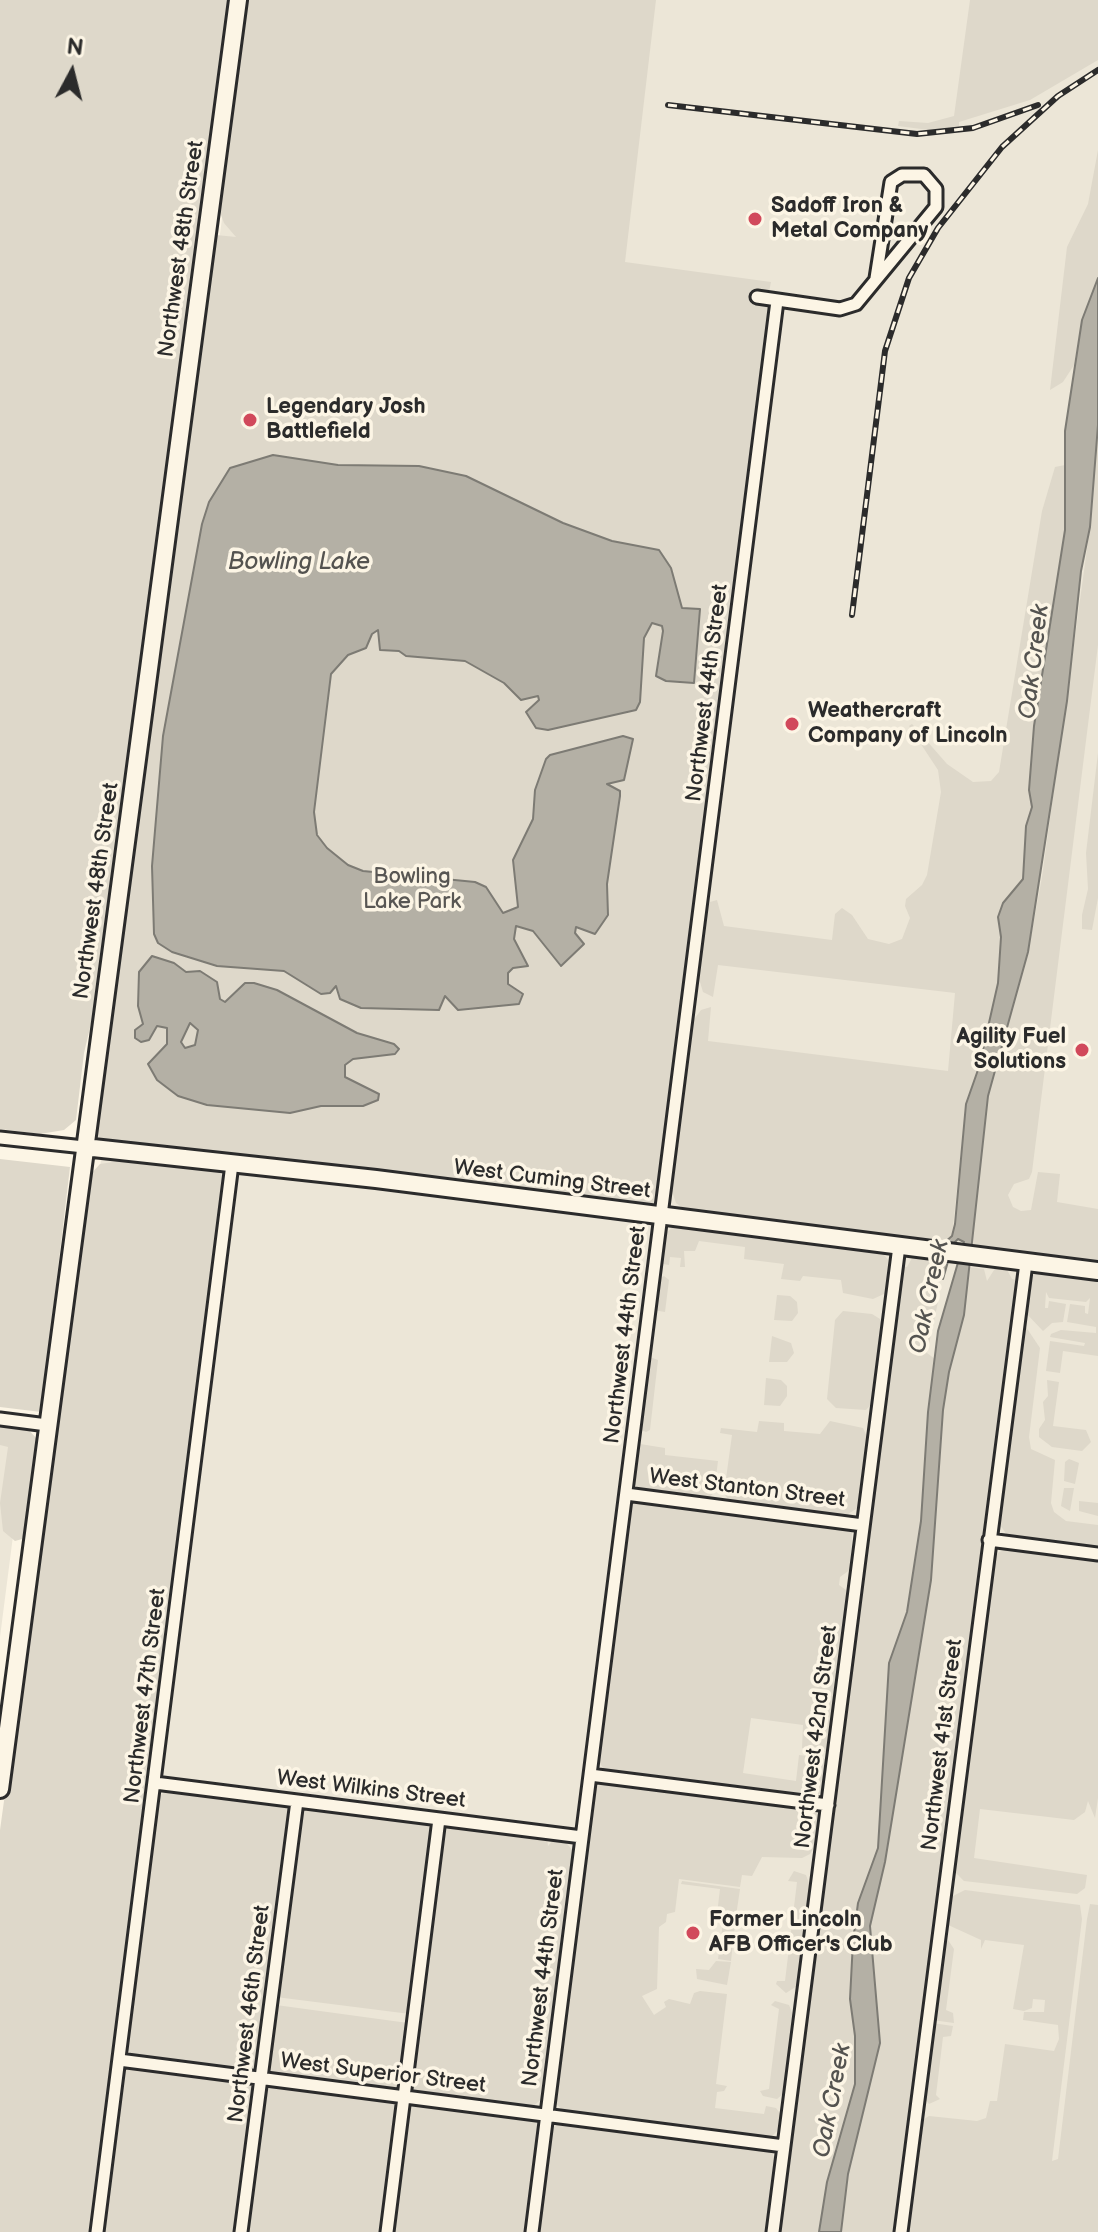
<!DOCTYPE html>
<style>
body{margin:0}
#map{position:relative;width:1098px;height:2232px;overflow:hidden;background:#fcf5e5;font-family:"Balsamiq Sans",sans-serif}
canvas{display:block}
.north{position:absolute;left:32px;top:32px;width:80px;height:80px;-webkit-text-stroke:6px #fcf5e5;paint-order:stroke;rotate:7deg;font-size:22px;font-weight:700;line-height:32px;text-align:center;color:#2b2b2b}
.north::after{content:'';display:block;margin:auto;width:28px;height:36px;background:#2b2b2b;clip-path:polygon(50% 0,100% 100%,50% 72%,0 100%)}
</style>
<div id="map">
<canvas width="1098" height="2232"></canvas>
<div class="north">N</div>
</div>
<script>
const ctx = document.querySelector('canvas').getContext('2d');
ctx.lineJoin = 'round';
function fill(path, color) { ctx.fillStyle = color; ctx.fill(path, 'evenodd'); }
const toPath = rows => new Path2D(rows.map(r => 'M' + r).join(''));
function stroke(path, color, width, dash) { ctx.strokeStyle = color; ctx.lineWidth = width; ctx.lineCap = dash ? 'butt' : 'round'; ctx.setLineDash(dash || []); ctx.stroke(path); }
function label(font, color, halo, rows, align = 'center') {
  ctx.font = font + ' "Balsamiq Sans",sans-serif'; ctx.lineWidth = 7; ctx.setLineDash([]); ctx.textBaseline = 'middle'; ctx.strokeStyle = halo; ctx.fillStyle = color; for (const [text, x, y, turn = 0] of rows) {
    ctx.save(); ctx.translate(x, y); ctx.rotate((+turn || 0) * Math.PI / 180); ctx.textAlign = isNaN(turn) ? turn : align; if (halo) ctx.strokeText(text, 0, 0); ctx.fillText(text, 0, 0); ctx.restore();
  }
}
fill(toPath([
 [250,0,1098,0,1098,2232,0,2232,0,1904,106,1123],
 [0,1432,26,1435,0,1637]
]), '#ece6d7');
fill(toPath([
 [0,0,231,0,99,990,84,1053,76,1120,64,1130,40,1134,0,1129],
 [242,0,656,0,625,262,771,282,769,292,755,291,754,296,777,301,662,1216,84,1147,206,234,236,237,224,223,217,204],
 [970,0,1098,0,1098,60,1030,100,959,122,959,126,929,130,898,126,899,121,928,123,954,116],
 [1098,150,1098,279,1082,320,1074,365,1063,382,1050,390,1067,247,1088,204],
 [1098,425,1098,645,1032,1172,1029,1179,1014,1184,1008,1195,1013,1207,1021,1211,1031,1210,1038,1172,1060,1174,1057,1202,1098,1209,1098,1265,971,1247,988,1096,1028,952,1042,877,1090,527],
 [1065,465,1065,530,1034,726,1029,790,1032,807,1026,826,1023,879,1003,903,998,917,1001,937,998,983,979,1067,966,1104,952,1236,944,1243,887,1238,851,1230,844,1233,687,1211,676,1203,672,1191,674,1152,679,1144,677,1136,690,1025,701,1010,711,1007,708,1041,948,1071,955,993,718,965,713,997,703,992,697,972,704,918,710,902,717,900,724,926,832,940,835,914,842,908,852,915,868,939,889,944,902,939,910,918,905,906,906,899,922,885,927,875,941,792,938,770,909,726,912,724,947,764,973,782,991,781,999,772,1042,511,1055,467],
 [1098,753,1098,898,1092,930,1082,929,1082,915,1088,889,1086,853],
 [0,1159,70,1167,41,1412,0,1407],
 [126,1160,214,1168,224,1177,224,1185,91,2232,0,2232,0,1830,90,1175,100,1164],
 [677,1223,882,1252,888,1260,886,1293,873,1299,843,1293,841,1280,803,1276,800,1281,781,1279,784,1264,744,1259,745,1247,699,1241,695,1251,684,1251,685,1267,680,1267,681,1258,670,1257,669,1265,663,1264,663,1236],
 [919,1257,936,1260,938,1302,927,1353,935,1359,921,1521,907,1612,889,1663,878,1848,858,1903,853,1941,850,1999,855,2036,855,2084,827,2182,819,2232,778,2232,880,1428,884,1424,888,1393,894,1319,901,1298,901,1273,902,1266,907,1267,912,1258],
 [969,1267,984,1269,987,1281,996,1267,1006,1268,1012,1279,1016,1280,896,2232,841,2232,874,1982,870,1926,885,1862,931,1580,943,1410,948,1372,964,1315],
 [1041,1270,1098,1276,1098,1356,1063,1351,1060,1373,1046,1371,1050,1341,1084,1346,1085,1343,1050,1337,1051,1334,1061,1330,1096,1333,1096,1327,1067,1322,1070,1304,1085,1306,1085,1313,1088,1314,1090,1298,1086,1302,1049,1298,1046,1292,1045,1308,1048,1308,1049,1301,1066,1304,1063,1322,1052,1323,1043,1331,1025,1312,1029,1278],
 [664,1276,669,1280,665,1312,653,1310,657,1280],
 [777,1295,790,1296,797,1302,798,1313,792,1321,774,1320],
 [843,1311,872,1314,880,1319,883,1330,874,1401,866,1410,836,1408,827,1399,835,1320],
 [1024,1324,1040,1348,1029,1437,1031,1449,1055,1460,1051,1503,1054,1512,1066,1521,1098,1525,1098,1549,1007,1535,996,1519],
 [772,1336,791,1343,794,1353,787,1362,769,1362],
 [650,1357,658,1360,650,1430,646,1432,639,1429],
 [766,1378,781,1380,787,1386,787,1396,780,1406,764,1405],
 [1047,1380,1059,1382,1053,1426,1086,1430,1091,1442,1082,1451,1052,1447,1039,1437,1039,1429,1045,1420,1043,1402,1048,1396],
 [759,1421,784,1423,784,1431,820,1434,830,1421,863,1428,868,1439,859,1507,845,1516,729,1501,724,1493,732,1435,720,1433,721,1428,757,1432],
 [0,1425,27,1428,37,1439,24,1534,22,1539,15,1541,3,1531,0,1503,8,1447,0,1445],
 [640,1444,665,1448,665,1455,718,1461,714,1493,708,1498,638,1489,632,1480],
 [1069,1459,1079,1463,1075,1484,1064,1481,1065,1462],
 [1064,1488,1074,1488,1070,1511,1061,1506],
 [637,1500,845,1526,852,1531,851,1569,840,1577,839,1585,846,1590,848,1602,829,1750,822,1753,802,1748,803,1725,751,1718,743,1773,796,1781,799,1755,823,1758,827,1761,824,1788,817,1797,621,1775,604,1769,598,1761,629,1506],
 [1079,1501,1098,1503,1098,1516,1079,1511],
 [1014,1547,1098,1558,1098,1798,1095,1818,1088,1801,1085,1812,1074,1820,980,1809,974,1858,1087,1875,1085,1888,1077,1894,964,1881,952,1869,990,1563,999,1552],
 [603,1782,810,1805,820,1817,816,1844,810,1854,802,1858,762,1857,752,1876,742,1875,740,1887,679,1879,675,1912,667,1914,666,1922,659,1927,657,1989,642,1996,654,2015,666,2007,664,2002,669,1999,690,2004,694,1993,700,1991,727,1994,716,2084,727,2086,724,2091,717,2092,715,2108,764,2114,766,2106,776,2108,782,2116,781,2127,771,2137,623,2119,615,2115,581,2114,564,2111,556,2104,593,1790],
 [170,1789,284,1804,289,1808,257,2067,253,2070,134,2057,125,2047,156,1798],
 [308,1807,426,1821,430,1825,432,1831,410,2014,276,1997,299,1813],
 [450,1825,547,1837,548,1846,555,1838,563,1839,573,1851,544,2097,532,2107,418,2093,410,2087,443,1828],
 [794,1871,806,1875,810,1886,797,1986,786,1993,776,1984,777,1981,785,1981,797,1882,788,1881],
 [682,1881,740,1889,736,1916,717,1914,720,1889,681,1884],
 [965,1890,1080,1905,1082,1919,1052,2161,1058,2159,1087,1919,1090,1904,1098,1905,1098,2232,904,2232,921,2121,929,2116,977,2121,986,2118,990,2101,997,2101,1005,2044,1054,2051,1059,2039,1058,2025,1023,2020,1024,2012,1044,2012,1045,2000,1033,1999,1032,2008,1024,2011,1013,2009,1024,1945,985,1940,981,1949,981,1940,946,1924,949,1898],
 [723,1923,735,1925,731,1961,718,1959],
 [948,1940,954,1949,946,2010,953,2013,954,2023,932,2020,942,1946],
 [716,1961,731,1962,727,1985,697,1979,696,1969,709,1970],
 [775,2001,789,2005,794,2018,785,2092,777,2099,763,2096,760,2091,769,2089,779,2009,771,2005],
 [276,2005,408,2023,401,2086,393,2090,271,2073,268,2069],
 [932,2023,953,2026,951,2036,943,2037,936,2095,940,2099,929,2104,922,2095],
 [136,2066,249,2080,255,2086,237,2232,101,2232,122,2071],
 [269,2084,395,2101,398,2110,383,2232,244,2232,262,2091],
 [414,2102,534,2119,538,2124,526,2232,390,2232,408,2105],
 [562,2121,771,2150,776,2162,768,2228,765,2232,536,2232,549,2131]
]), '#ded8ca');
const water = toPath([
 [1098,278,1098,425,1090,527,1081,571,1067,701,1028,952,988,1096,964,1315,949,1372,943,1410,931,1580,885,1862,870,1926,880,2043,848,2174,841,2232,819,2232,827,2182,855,2084,855,2036,850,1999,853,1941,858,1903,878,1848,889,1663,907,1612,921,1521,928,1412,938,1331,964,1242,958,1239,953,1244,943,1279,940,1263,944,1243,952,1236,955,1224,966,1104,979,1067,998,983,1001,937,998,917,1003,903,1023,879,1026,826,1032,807,1029,790,1034,726,1065,530,1065,431,1082,320,1098,278],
 [273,455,338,465,419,466,466,476,563,523,612,541,659,550,671,568,682,608,700,609,694,683,666,681,656,676,663,631,662,626,652,623,644,638,640,702,636,710,548,730,536,728,526,712,539,700,538,696,521,700,504,683,465,661,406,656,399,651,380,650,378,630,372,634,366,648,348,655,331,674,314,812,317,835,327,848,348,865,363,871,475,882,486,887,503,913,518,907,513,860,533,819,535,790,546,759,550,755,623,736,633,739,624,780,607,784,620,791,620,796,607,884,608,915,595,934,576,927,575,933,584,944,561,966,533,931,516,926,514,939,528,966,513,968,508,973,508,984,523,994,519,1004,458,1010,445,996,439,1010,361,1008,340,999,336,986,330,993,321,994,284,971,217,966,172,952,158,943,154,934,152,866,163,736,202,524,209,502,230,468,273,455],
 [152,956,174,963,186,972,200,971,217,982,220,999,225,1002,245,983,254,983,277,990,357,1033,394,1044,399,1049,395,1054,353,1059,345,1065,345,1077,379,1094,378,1100,363,1106,321,1106,290,1113,207,1105,178,1096,157,1080,148,1064,167,1044,167,1028,157,1026,149,1040,141,1042,135,1038,135,1030,143,1024,138,1006,139,972,152,956],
 [190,1023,198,1030,195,1045,185,1048,181,1042,190,1023]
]);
fill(water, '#b4b0a5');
stroke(water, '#7d7b74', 2);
const street = toPath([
 [757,297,840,309,856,304,936,207,936,189,924,175,902,175,891,182,876,278],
 [0,1138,84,1147],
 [0,1419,47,1425],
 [626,1494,863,1525],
 [989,1540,1098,1554],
 [590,1775,828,1805],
 [155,1783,582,1837],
 [119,2060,784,2146],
 [97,2232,232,1164],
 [241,2232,297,1801],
 [387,2232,439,1819],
 [532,2232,777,301],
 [773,2232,899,1246],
 [901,2232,1026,1263]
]);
const secondary = toPath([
 [84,1147,376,1179,1098,1271],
 [0,1789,238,0]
]);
stroke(street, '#2b2b2b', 17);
stroke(secondary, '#2b2b2b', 22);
stroke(street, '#fcf5e5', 11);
stroke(secondary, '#fcf5e5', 16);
const rail = toPath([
 [668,105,917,134,973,128,1038,105],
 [852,615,885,351,909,278,938,228,1002,147,1058,96,1098,70]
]);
stroke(rail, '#2b2b2b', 6);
stroke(rail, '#fcf5e5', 3, [9]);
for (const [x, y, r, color] of [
 [755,219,8,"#d1495b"],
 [250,420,8,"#d1495b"],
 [792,724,8,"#d1495b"],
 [1082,1050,8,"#d1495b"],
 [693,1933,8,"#d1495b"]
]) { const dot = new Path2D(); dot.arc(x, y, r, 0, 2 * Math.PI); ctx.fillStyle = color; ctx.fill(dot); stroke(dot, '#fcf5e5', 3); }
label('bold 22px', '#2b2b2b', '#fcf5e5', [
 ["Sadoff Iron &",771,206],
 ["Metal Company",771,231],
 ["Legendary Josh",266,407],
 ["Battlefield",266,432],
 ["Weathercraft",808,711],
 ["Company of Lincoln",808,736],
 ["Agility Fuel",1066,1037,"right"],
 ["Solutions",1066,1062,"right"],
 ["Former Lincoln",709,1920],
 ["AFB Officer's Club",709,1945]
], 'left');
label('22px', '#2b2b2b', '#fcf5e5', [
 ["Northwest 48th Street",182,249,-82],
 ["Northwest 44th Street",708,693,-83],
 ["Northwest 48th Street",97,891,-82],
 ["West Cuming Street",552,1180,7],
 ["Northwest 44th Street",626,1335,-83],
 ["West Stanton Street",747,1489,7],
 ["Northwest 47th Street",146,1696,-83],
 ["Northwest 42nd Street",817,1737,-83],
 ["Northwest 41st Street",943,1745,-83],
 ["West Wilkins Street",371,1790,7],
 ["Northwest 44th Street",544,1978,-83],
 ["Northwest 46th Street",250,2014,-83],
 ["West Superior Street",383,2074,7]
]);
label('22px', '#585653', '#fcf5e5', [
 ["Bowling",412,877],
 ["Lake Park",412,902]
]);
label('italic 24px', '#545350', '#fcf5e5', [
 ["Bowling Lake",299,563],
 ["Oak Creek",1035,662,-83],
 ["Oak Creek",930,1297,-78],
 ["Oak Creek",833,2101,-79]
]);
</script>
